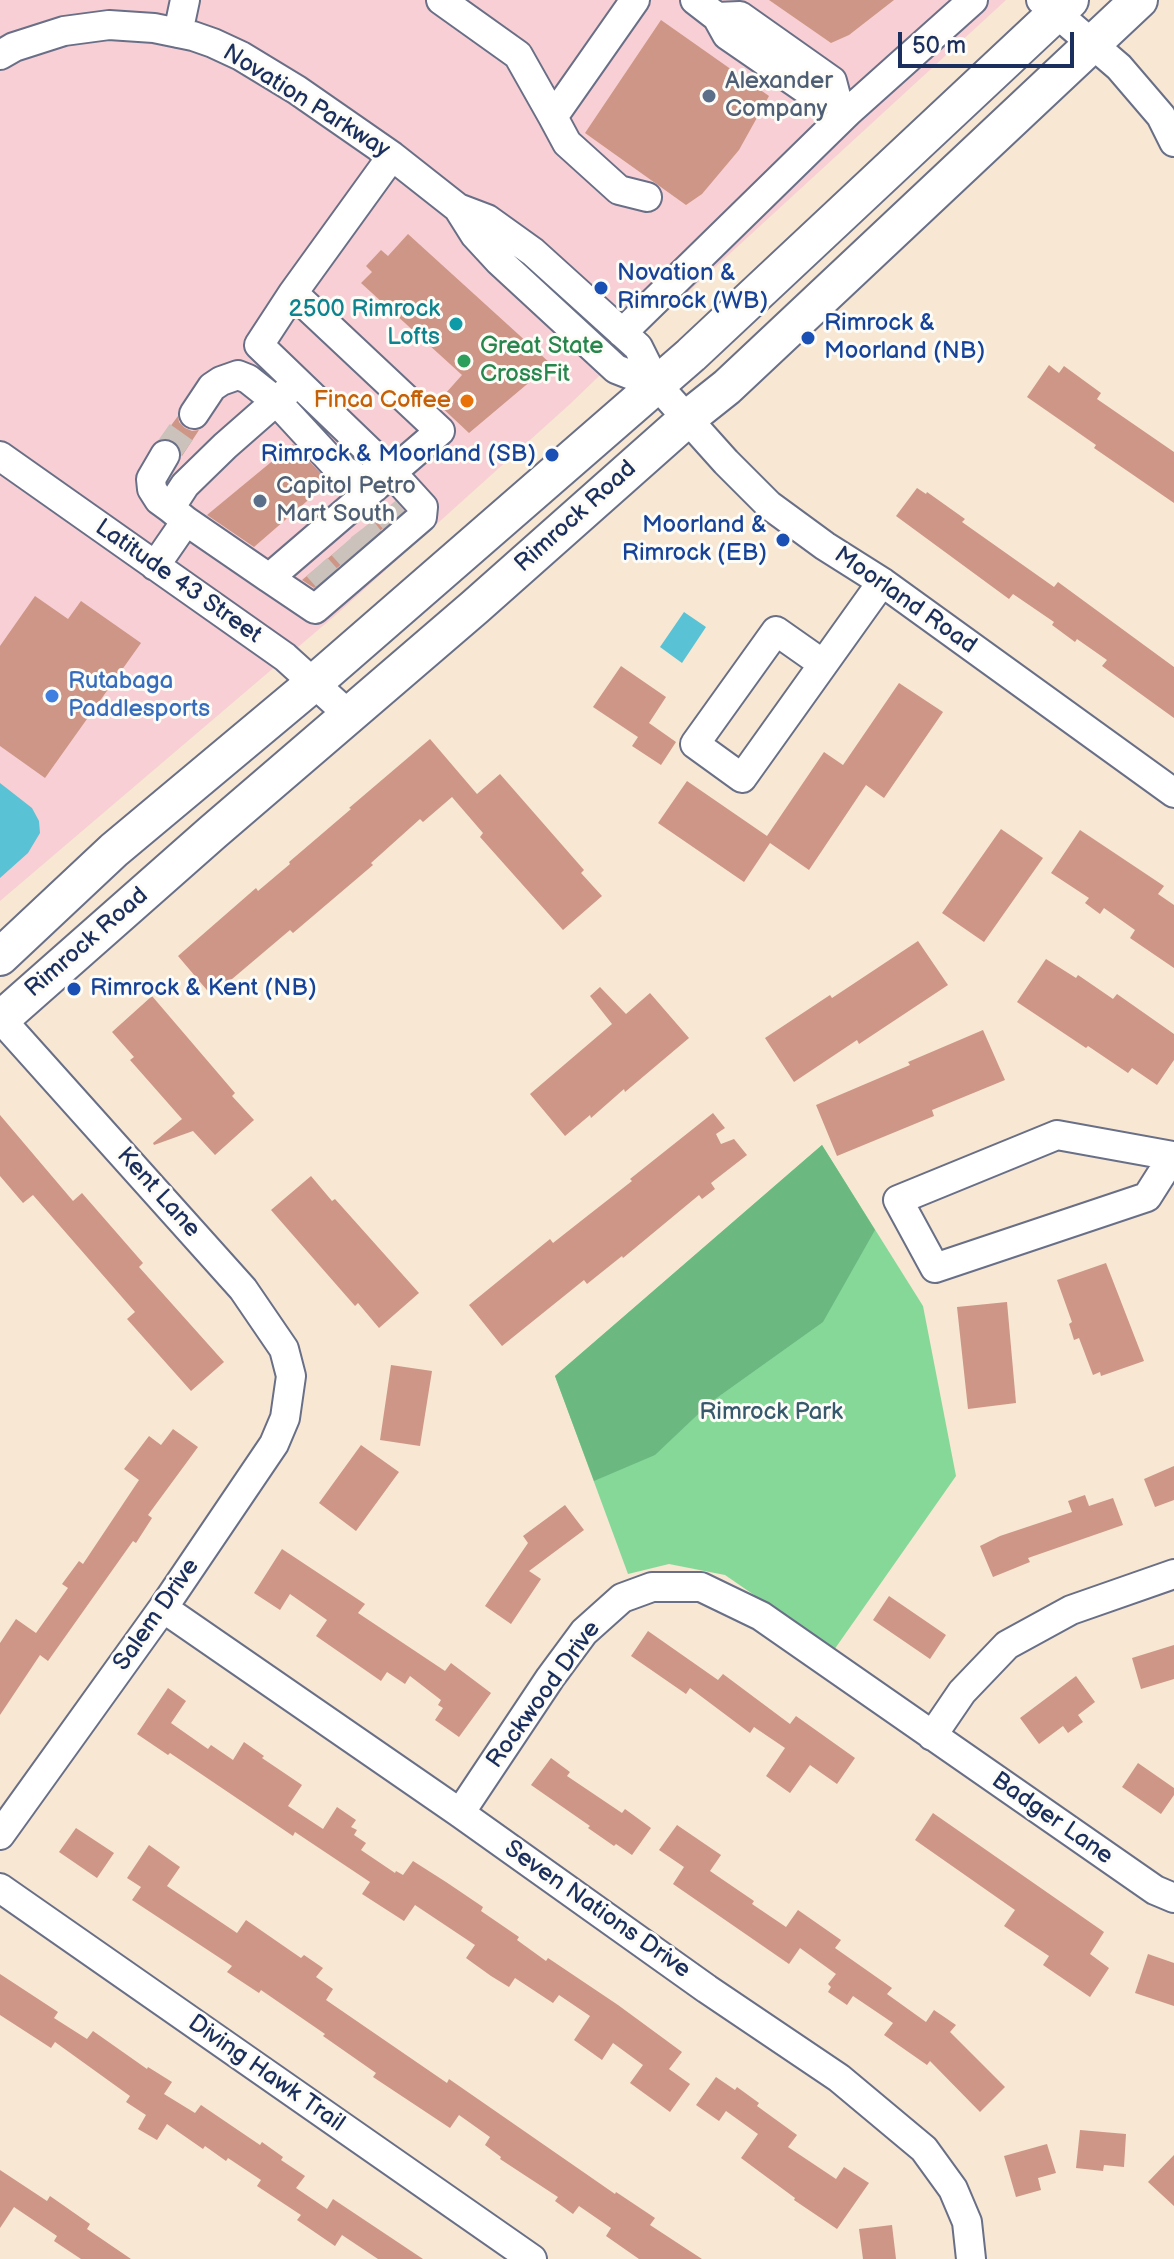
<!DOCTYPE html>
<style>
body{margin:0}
#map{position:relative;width:1174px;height:2259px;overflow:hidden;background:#f7e7d3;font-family:"Balsamiq Sans",sans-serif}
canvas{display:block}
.scale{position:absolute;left:898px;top:32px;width:176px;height:36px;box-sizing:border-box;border:4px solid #1b2f5e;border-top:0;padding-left:10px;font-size:24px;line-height:28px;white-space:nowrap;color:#1b2f5e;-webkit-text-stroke:6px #fdfcf7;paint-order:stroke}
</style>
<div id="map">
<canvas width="1174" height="2259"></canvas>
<div class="scale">50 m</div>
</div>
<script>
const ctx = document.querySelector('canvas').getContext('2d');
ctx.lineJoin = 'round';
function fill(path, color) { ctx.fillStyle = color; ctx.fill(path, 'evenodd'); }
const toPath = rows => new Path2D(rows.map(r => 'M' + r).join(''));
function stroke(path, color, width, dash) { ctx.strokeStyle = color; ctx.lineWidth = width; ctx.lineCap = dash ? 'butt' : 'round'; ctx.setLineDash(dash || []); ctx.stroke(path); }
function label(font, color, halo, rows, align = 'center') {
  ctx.font = font + ' "Balsamiq Sans",sans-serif'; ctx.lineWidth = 6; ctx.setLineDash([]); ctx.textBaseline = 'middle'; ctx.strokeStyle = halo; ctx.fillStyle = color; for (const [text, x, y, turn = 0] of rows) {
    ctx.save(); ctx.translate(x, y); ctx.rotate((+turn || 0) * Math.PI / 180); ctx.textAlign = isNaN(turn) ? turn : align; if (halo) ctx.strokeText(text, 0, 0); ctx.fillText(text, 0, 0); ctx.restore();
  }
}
fill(toPath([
 [0,0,1006,0,650,327,570,404,338,613,0,901]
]), '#f7cfd4');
fill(toPath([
 [822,1145,923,1306,956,1476,834,1650,725,1575,669,1564,628,1574,555,1376]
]), '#86d899');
fill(toPath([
 [822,1145,875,1230,823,1322,711,1402,655,1455,594,1481,555,1376]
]), '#6cb881');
fill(toPath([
 [684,612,706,627,682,663,660,647],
 [0,783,32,808,39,821,40,833,28,853,0,878]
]), '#59c3d5');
fill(toPath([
 [769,0,894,0,849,35,831,43],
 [661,20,769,96,739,150,702,194,686,205,585,133],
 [408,234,551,364,469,433,437,403,462,375,361,283,372,272,366,266,381,250,388,256],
 [1049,365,1059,373,1064,366,1101,393,1097,399,1174,452,1174,503,1094,448,1096,445,1027,397],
 [178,416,179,422,185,428,192,431,199,430,182,456,180,447,174,441,161,439],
 [293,444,329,482,254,547,207,515],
 [917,488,926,494,927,492,965,519,962,522,1054,587,1058,582,1174,667,1174,718,1102,666,1107,660,1077,639,1075,642,1052,625,1054,622,1013,594,1009,599,896,516],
 [395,502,403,511,314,588,302,580],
 [35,596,68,619,81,601,141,643,45,778,0,746,0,646],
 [621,666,666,697,649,723,676,742,661,765,632,746,638,737,593,707],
 [899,683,943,712,884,798,866,785,809,870,770,843,744,882,658,823,687,781,767,836,824,752,843,765],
 [430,739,477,794,500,774,584,870,581,873,602,896,563,930,480,837,483,833,452,797,423,822,420,819,371,863,373,865,293,933,290,930,212,996,178,956,256,888,258,891,290,864,289,862,351,809,349,808],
 [1001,829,1043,858,984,942,942,913],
 [1080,830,1164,886,1158,894,1174,905,1174,968,1130,938,1135,930,1104,908,1100,914,1085,903,1089,898,1051,873],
 [918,941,948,985,859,1044,857,1040,794,1082,765,1038,830,995,832,998],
 [1046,959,1076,978,1078,975,1113,999,1117,994,1174,1034,1174,1060,1157,1085,1132,1068,1128,1073,1088,1046,1086,1048,1017,1002],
 [600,987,626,1014,650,993,689,1038,625,1092,624,1089,591,1118,590,1115,565,1136,530,1094,612,1024,590,996],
 [152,996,235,1093,232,1096,254,1120,215,1155,193,1131,154,1145,153,1143,182,1119,130,1060,134,1057,112,1032],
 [983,1030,1005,1080,932,1110,934,1116,837,1156,816,1105,910,1065,908,1062],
 [713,1113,725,1128,716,1134,721,1144,734,1139,747,1155,711,1183,715,1189,702,1199,699,1195,623,1258,622,1256,587,1284,584,1280,502,1346,469,1305,550,1239,553,1243,586,1217,632,1181,630,1179],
 [0,1115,73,1201,82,1193,143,1263,139,1267,224,1362,191,1391,127,1319,135,1312,33,1195,23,1203,0,1176],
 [311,1176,332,1201,335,1199,419,1293,379,1328,358,1303,355,1306,271,1210],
 [1106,1263,1144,1361,1101,1376,1100,1372,1093,1375,1079,1338,1074,1340,1069,1324,1072,1322,1057,1280],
 [1007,1302,1016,1403,968,1409,957,1307],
 [391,1365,432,1371,420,1446,380,1440],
 [173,1429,198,1447,148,1515,152,1518,136,1543,133,1541,48,1661,40,1655,0,1715,0,1643,16,1619,36,1633,68,1588,62,1584,79,1561,83,1564,139,1480,124,1469,149,1436,161,1445],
 [361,1445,399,1472,356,1531,319,1503],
 [1174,1466,1174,1500,1155,1507,1144,1479],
 [1085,1495,1089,1506,1113,1498,1123,1525,1028,1558,1030,1562,993,1577,980,1546,1000,1536,1072,1512,1068,1501],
 [565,1505,584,1530,529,1571,541,1579,511,1624,485,1606,528,1543,523,1536],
 [282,1549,365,1604,358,1613,445,1671,451,1663,491,1693,459,1737,435,1720,443,1708,438,1705,441,1700,410,1676,405,1684,387,1672,381,1681,316,1636,327,1620,290,1594,280,1610,254,1593],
 [889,1596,946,1635,930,1659,873,1620],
 [648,1631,718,1680,723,1674,790,1724,796,1716,855,1758,837,1784,810,1765,790,1793,766,1776,785,1748,754,1727,750,1733,690,1688,686,1694,631,1656],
 [1174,1645,1174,1679,1141,1689,1132,1658],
 [1076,1676,1095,1702,1078,1715,1083,1722,1068,1733,1063,1726,1039,1744,1020,1718],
 [168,1688,186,1701,171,1723,208,1749,211,1745,233,1760,244,1742,264,1756,262,1758,302,1785,288,1806,323,1829,337,1807,356,1820,351,1827,357,1830,354,1835,366,1843,361,1850,395,1873,396,1871,403,1875,413,1861,446,1882,483,1907,481,1911,519,1937,517,1940,546,1961,548,1958,618,2005,682,2052,669,2069,690,2084,670,2112,630,2083,643,2065,613,2043,602,2060,574,2040,590,2016,559,1995,553,2003,515,1978,509,1987,491,1976,466,1958,475,1945,415,1905,404,1921,362,1894,370,1882,295,1832,293,1836,170,1753,168,1755,137,1734],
 [551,1758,570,1772,567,1776,622,1813,625,1809,651,1828,632,1855,616,1844,614,1846,588,1828,590,1826,531,1785],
 [1138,1763,1174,1788,1174,1795,1161,1814,1122,1787],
 [933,1813,1104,1932,1090,1954,1109,1968,1090,1997,1043,1965,1049,1956,1004,1926,1015,1910,915,1840],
 [677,1825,721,1855,710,1871,754,1901,752,1904,786,1927,798,1910,841,1940,835,1948,892,1988,887,1994,926,2022,934,2010,956,2025,950,2032,1005,2087,980,2112,930,2061,927,2065,884,2035,893,2023,853,1996,847,2005,828,1992,831,1987,828,1984,836,1974,800,1948,789,1964,673,1884,684,1867,659,1850],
 [76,1828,114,1853,97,1878,59,1852],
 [149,1845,180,1867,167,1886,237,1933,246,1920,301,1958,304,1955,323,1968,316,1977,333,1989,326,2000,447,2083,449,2079,615,2194,616,2192,655,2218,650,2225,702,2259,639,2259,606,2236,611,2228,579,2206,573,2214,555,2201,558,2197,500,2159,501,2157,485,2145,490,2137,459,2115,450,2128,373,2077,376,2073,323,2036,325,2034,261,1990,259,1993,227,1972,232,1966,132,1900,141,1887,127,1878],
 [1148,1954,1174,1963,1174,2006,1135,1993],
 [0,1974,58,2012,54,2018,87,2039,93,2031,147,2069,148,2067,172,2082,164,2094,195,2113,201,2105,260,2145,262,2142,283,2157,281,2160,305,2176,296,2188,327,2209,333,2199,423,2259,378,2259,342,2235,335,2246,297,2220,301,2215,257,2186,261,2180,228,2158,226,2161,205,2146,203,2149,167,2124,157,2140,138,2129,146,2115,126,2102,130,2096,55,2042,51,2048,0,2015],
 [716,2077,735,2090,737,2087,759,2103,757,2106,797,2135,788,2147,836,2179,844,2167,869,2183,837,2229,794,2200,795,2198,741,2158,758,2134,726,2111,719,2121,696,2105],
 [1080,2130,1126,2134,1124,2167,1104,2165,1103,2171,1076,2168],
 [1047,2144,1056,2173,1038,2178,1041,2190,1016,2197,1004,2156],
 [1174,2155,1174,2206,1148,2182],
 [0,2170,47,2201,50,2196,90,2224,87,2229,131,2259,81,2259,54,2241,57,2236,14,2207,0,2228],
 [892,2225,896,2259,863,2259,859,2229]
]), '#ce9686');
stroke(toPath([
 [165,455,194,414],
 [385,510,401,528],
 [362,529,377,549],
 [342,546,359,565],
 [317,567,334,586]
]), '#cbc2bc', 28, [28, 14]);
const minor = toPath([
 [441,0,518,55,553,117],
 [635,0,553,117,567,143,619,190,647,197],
 [695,0,717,17,727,35,817,97,837,100],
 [1041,0,1119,67,1161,116,1174,142],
 [717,17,740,16,832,81,837,100,847,108],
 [178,33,185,0],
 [0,55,14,47,64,31,109,25,154,28,193,36,213,43,241,56,297,90,392,156,458,208,487,219,533,252,638,347,657,385,726,462,769,505,825,546,882,582,1174,793],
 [458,208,475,235,499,261,616,369,657,385],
 [622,333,849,111,973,0],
 [194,414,212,387,221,381,238,375,248,379,277,402,336,466,375,487],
 [165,455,151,479,152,489,159,500,170,508],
 [0,456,285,657,349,715],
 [186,521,170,508,185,485,225,446,290,389],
 [155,566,186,521,269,578,440,431,293,293,392,156],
 [269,578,315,609,422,517,423,507,392,473,259,345,293,293],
 [823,664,776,631,695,744,742,778,882,582],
 [0,1018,243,1289,284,1349,291,1376,285,1418,274,1444,163,1608,0,1835],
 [1173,1156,1057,1135,898,1200,935,1268,1147,1197,1173,1156,1174,1156],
 [163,1608,460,1813,707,1989,839,2078,924,2149,953,2189,967,2222,971,2259],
 [932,1736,962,1692,1007,1645,1071,1610,1174,1574],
 [460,1813,550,1678,584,1632,622,1598,652,1587,701,1587,761,1616,1155,1890,1174,1898],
 [0,1888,532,2259]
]);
const major = toPath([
 [0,957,114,850,315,682,691,355,1070,0],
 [0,1020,213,832,475,607,688,418,727,387,1139,0]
]);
stroke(minor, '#686f87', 32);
stroke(major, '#686f87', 40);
stroke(minor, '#fff', 28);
stroke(major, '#fff', 36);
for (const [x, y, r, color] of [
 [709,96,8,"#5c6f8a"],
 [601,288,8,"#1a4fb4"],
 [456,324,8,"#0f9aa8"],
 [808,338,8,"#1a4fb4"],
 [464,361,8,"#2e9e5b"],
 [467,401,8,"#e8710a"],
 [552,455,8,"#1a4fb4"],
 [260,501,8,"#5c6f8a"],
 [783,540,8,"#1a4fb4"],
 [52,696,8,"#3f7fe0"],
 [74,989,8,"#1a4fb4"]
]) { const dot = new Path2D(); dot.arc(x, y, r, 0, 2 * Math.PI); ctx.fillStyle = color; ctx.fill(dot); stroke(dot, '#fdfcf7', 3); }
label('24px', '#4e5e75', '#fdfcf7', [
 ["Alexander",725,82],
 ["Company",725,110],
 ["Capitol Petro",276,487],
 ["Mart South",276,515]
], 'left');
label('24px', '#1b2f5e', '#fdfcf7', [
 ["Novation Parkway",306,102,32],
 ["Rimrock Road",576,517,-42],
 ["Latitude 43 Street",178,582,35],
 ["Moorland Road",905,601,35],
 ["Rimrock Road",87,943,-41],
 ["Kent Lane",158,1193,48],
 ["Salem Drive",157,1615,-55],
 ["Rockwood Drive",544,1695,-54],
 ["Badger Lane",1052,1819,35],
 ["Seven Nations Drive",597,1910,35],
 ["Diving Hawk Trail",266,2074,35]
]);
label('24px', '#164399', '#fdfcf7', [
 ["Novation &",617,274],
 ["Rimrock (WB)",617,302],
 ["Rimrock &",824,324],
 ["Moorland (NB)",824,352],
 ["Rimrock & Moorland (SB)",536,455,"right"],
 ["Moorland &",767,526,"right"],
 ["Rimrock (EB)",767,554,"right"],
 ["Rimrock & Kent (NB)",90,989]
], 'left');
label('24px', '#0d838f', '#fdfcf7', [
 ["2500 Rimrock",440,310],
 ["Lofts",440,338]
], 'right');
label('24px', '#27864d', '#fdfcf7', [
 ["Great State",480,347],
 ["CrossFit",480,375]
], 'left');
label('24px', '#c56008', '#fdfcf7', [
 ["Finca Coffee",451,401]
], 'right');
label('24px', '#366cbe', '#fdfcf7', [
 ["Rutabaga",68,682],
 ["Paddlesports",68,710]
], 'left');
label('24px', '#36596d', '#fdfcf7', [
 ["Rimrock Park",771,1413]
]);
</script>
